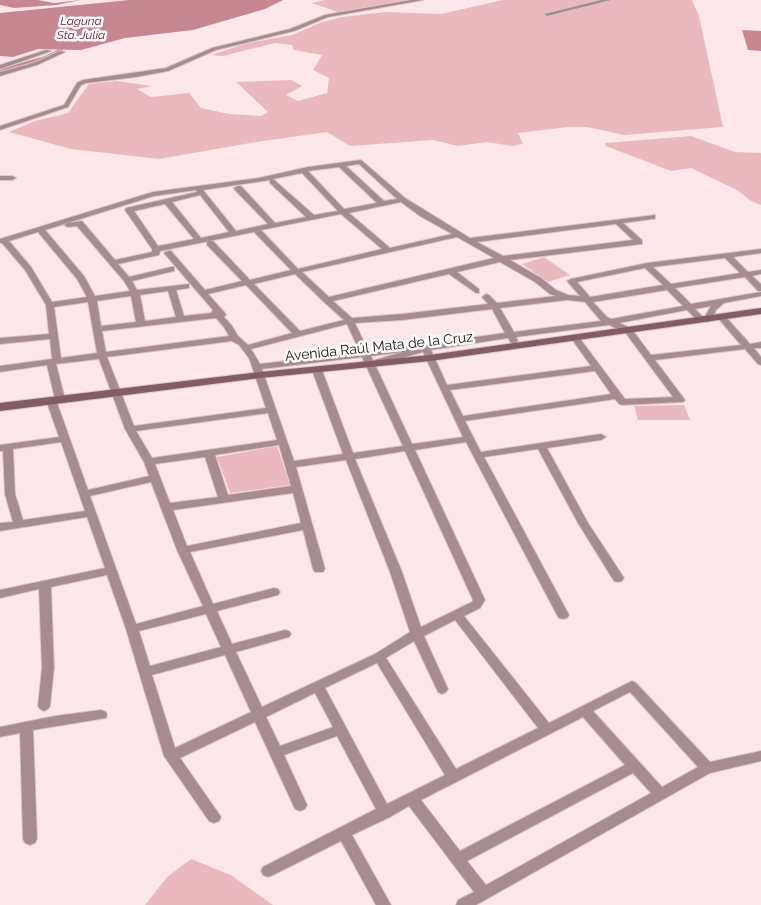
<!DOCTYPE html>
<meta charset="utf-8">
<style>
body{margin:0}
canvas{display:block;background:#fee7ea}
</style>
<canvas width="761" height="905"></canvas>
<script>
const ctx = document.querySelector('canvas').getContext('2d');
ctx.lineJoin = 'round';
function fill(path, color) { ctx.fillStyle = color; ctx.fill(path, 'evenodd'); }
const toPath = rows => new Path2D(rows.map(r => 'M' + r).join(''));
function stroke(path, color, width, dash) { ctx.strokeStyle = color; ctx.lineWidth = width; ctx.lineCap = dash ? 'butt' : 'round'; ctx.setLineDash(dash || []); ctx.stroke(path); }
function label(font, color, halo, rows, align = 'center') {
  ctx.font = font + ' Raleway,sans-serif'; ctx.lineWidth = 5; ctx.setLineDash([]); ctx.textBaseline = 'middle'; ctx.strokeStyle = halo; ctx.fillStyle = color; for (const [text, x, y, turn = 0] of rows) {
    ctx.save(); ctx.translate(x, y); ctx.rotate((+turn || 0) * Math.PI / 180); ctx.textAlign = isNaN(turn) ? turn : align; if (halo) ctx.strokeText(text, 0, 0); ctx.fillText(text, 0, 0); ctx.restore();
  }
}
fill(toPath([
 [325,0,410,0,338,12,312,3],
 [503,0,692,0,699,16,723,127,624,135,587,127,568,127,518,133,523,144,512,146,487,142,458,146,433,140,350,146,327,132,256,142,159,159,71,149,9,132,35,121,68,113,89,84,117,81,152,86,137,89,151,97,189,93,201,108,229,114,261,116,268,112,236,82,291,80,302,86,286,95,298,101,327,93,329,78,313,70,322,55,294,50,292,45,275,43,222,56,211,55,248,43,292,35,322,22,342,17,386,12,441,14],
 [691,136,735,152,761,153,761,205,751,201,737,190,691,168,671,171,606,146,605,143],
 [544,257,570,275,548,282,522,264],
 [684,405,690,420,638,420,634,406],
 [277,446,290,485,230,493,217,457],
 [191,859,231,875,273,905,145,905,167,877]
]), '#eab9c0');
fill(toPath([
 [0,0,38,0,54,3,81,0,56,5,14,8,0,5],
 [129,0,283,0,265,9,193,30,125,38,81,50,38,49,13,57,0,56,0,13],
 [742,30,761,31,761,51,748,50]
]), '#c78792');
fill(toPath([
 [61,48,63,49,63,51,49,58,0,73,0,69,45,56,61,48]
]), '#c78792');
const street = toPath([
 [411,0,423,0,328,17,294,31,216,50,168,71,136,77,86,83,81,85,68,107,0,130,0,126,64,105,77,83,83,80,166,68,212,48,290,29,325,15,411,0],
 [601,0,611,0,547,16,544,14,601,0],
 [46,50,51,51,0,69,0,65,46,50],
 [60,51,65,52,37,65,0,76,0,72,33,63,60,51],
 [361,160,405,198,470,238,655,215,655,219,652,219,623,223,642,240,642,244,510,260,541,278,556,290,568,295,580,296,567,281,571,279,647,263,761,249,761,253,733,257,748,272,761,270,761,274,752,276,761,284,761,291,758,291,745,277,675,288,691,304,761,292,761,296,724,303,716,310,712,319,708,322,698,321,687,310,619,323,631,328,651,355,741,345,717,317,721,314,724,315,750,344,761,342,761,348,754,348,761,357,761,365,758,364,745,349,655,360,685,400,683,402,622,405,619,404,615,399,465,421,481,452,601,434,606,437,601,440,547,448,588,523,624,578,622,581,618,582,614,581,578,523,538,449,484,457,569,615,567,618,563,619,559,618,557,615,466,442,415,450,485,600,480,608,464,616,549,723,632,681,636,683,710,762,761,751,761,761,710,773,476,905,456,905,458,900,474,892,409,806,390,817,352,835,391,905,376,905,341,841,273,875,268,877,263,875,261,871,263,867,376,809,337,736,284,755,307,805,305,809,300,811,295,809,255,722,180,758,221,817,219,821,214,823,209,821,164,756,126,629,107,575,51,587,54,668,50,706,48,709,44,711,40,709,38,706,42,668,39,589,0,598,0,590,105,568,87,517,0,531,0,523,13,522,5,494,3,451,0,451,0,445,59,437,46,400,48,398,51,397,56,400,88,490,149,476,144,462,125,429,99,359,56,364,65,399,60,402,55,399,47,365,0,372,0,366,52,359,50,339,0,344,0,338,49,334,46,305,25,270,2,243,0,243,0,239,153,192,259,178,308,167,361,160],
 [359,164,397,199,384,201,346,166,359,164],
 [339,167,377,203,344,209,308,171,339,167],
 [302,173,338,211,314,215,273,179,302,173],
 [270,180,270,183,306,217,275,223,241,186,238,186,234,188,235,190,268,224,236,231,203,190,270,180],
 [196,190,197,192,126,208,125,210,152,249,152,252,115,260,82,221,68,223,64,225,68,227,77,226,124,281,130,291,95,296,84,276,45,230,154,196,196,190],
 [200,195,229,232,201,238,172,202,200,195],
 [401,202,420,216,452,234,390,248,349,213,401,202],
 [165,204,194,239,158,246,134,211,165,204],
 [341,214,382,249,298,269,261,230,341,214],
 [616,224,633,240,503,256,477,242,616,224],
 [38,232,77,279,87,297,52,302,31,267,9,241,38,232],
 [254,232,291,270,250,280,213,241,207,241,207,245,242,281,205,290,171,251,168,251,164,253,213,310,211,313,184,316,176,290,189,288,189,284,137,290,132,281,174,271,174,267,171,267,129,277,118,264,159,255,160,251,254,232],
 [457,237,494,258,329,297,302,272,457,237],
 [725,258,740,273,671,284,653,267,725,258],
 [500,262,535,282,550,294,556,296,497,303,489,295,486,294,482,297,488,304,402,314,352,318,333,301,449,274,476,293,479,293,479,289,457,272,500,262],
 [645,268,663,285,590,297,577,282,645,268],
 [295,274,324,302,344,320,300,331,254,284,295,274],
 [246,285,292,333,248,345,238,336,232,326,224,317,226,315,225,313,208,294,246,285],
 [667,290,683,306,611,319,607,317,593,302,667,290],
 [168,291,176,317,145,321,140,295,168,291],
 [131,296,136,322,101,326,97,301,131,296],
 [567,300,585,302,601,321,514,332,500,308,567,300],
 [88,302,97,353,61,358,54,307,88,302],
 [711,306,704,318,695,309,711,306],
 [492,309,505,333,439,342,413,349,412,347,409,346,368,351,355,323,402,320,492,309],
 [216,318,224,327,229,336,106,352,102,331,216,318],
 [347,324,360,352,260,364,251,349,347,324],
 [609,325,625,332,673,397,625,399,578,336,575,335,571,338,591,366,447,385,431,350,508,338,511,343,514,344,518,341,516,337,609,325],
 [232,341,239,345,249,358,266,408,134,426,107,357,232,341],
 [402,352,375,360,373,362,378,365,423,352,463,437,412,444,371,356,402,352],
 [362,357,403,446,353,453,322,370,317,367,312,370,343,454,294,461,262,369,362,357],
 [595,371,611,394,463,416,450,390,595,371],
 [268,413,277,440,152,458,136,431,268,413],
 [61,442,85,511,23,520,15,494,13,449,61,442],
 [279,445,291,486,228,495,215,455,279,445],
 [405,451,473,600,472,602,421,627,402,572,355,459,405,451],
 [205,457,218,497,170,503,155,464,205,457],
 [346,460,390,572,410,632,375,654,262,707,236,652,289,637,291,634,289,631,285,630,232,644,217,611,278,595,280,592,278,589,274,588,213,604,190,552,303,530,313,569,315,572,323,572,325,569,296,467,346,460],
 [151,482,177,550,203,606,136,624,90,496,151,482],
 [293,493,301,523,187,546,173,510,293,493],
 [206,614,221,647,150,666,139,631,206,614],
 [455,620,538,728,456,769,386,658,414,641,438,692,442,694,446,692,448,689,424,636,455,620],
 [225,655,251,712,175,748,152,675,225,655],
 [377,663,445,775,387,804,325,688,377,663],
 [630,692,698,767,662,787,593,711,630,692],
 [315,693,333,727,280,746,266,717,315,693],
 [583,717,625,765,460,851,421,800,583,717],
 [633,773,651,793,486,885,467,861,633,773],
 [0,176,12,176,16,178,12,180,0,180,0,176],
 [101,710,106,712,107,715,106,718,33,730,37,839,35,843,30,845,25,843,23,839,20,733,0,737,0,727,55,716,101,710]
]);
const secondary = toPath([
 [761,308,761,314,430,361,260,378,0,411,0,403,260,372,430,355,761,308]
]);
stroke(street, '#dac5c8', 2);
stroke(secondary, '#dac5c8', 2);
fill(street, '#a88b8f');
fill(secondary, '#845c63');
label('italic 12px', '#6e2235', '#fbfbfb', [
 ["Laguna",81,21],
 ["Sta. Julia",81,35]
]);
label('14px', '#1e1214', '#fbfbfb', [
 ["Avenida Raúl Mata de la Cruz",379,347,-6]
]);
</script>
